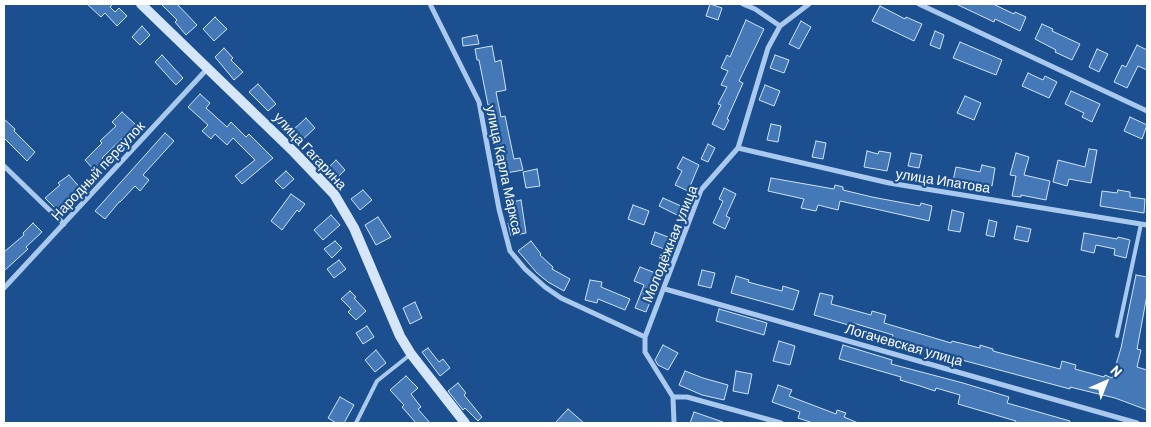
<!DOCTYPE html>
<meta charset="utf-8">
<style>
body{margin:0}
#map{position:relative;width:1151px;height:427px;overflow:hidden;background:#1b4f8f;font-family:Barlow,sans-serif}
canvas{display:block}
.frame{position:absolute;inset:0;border:5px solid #fff;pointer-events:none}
.north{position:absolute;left:1081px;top:357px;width:50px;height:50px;-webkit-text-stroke:4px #1b4f8f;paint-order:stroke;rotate:44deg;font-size:14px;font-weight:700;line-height:20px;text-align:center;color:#fff}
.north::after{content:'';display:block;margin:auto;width:18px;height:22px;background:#fff;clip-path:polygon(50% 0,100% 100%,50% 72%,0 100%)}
</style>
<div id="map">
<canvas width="1151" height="427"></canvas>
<div class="frame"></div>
<div class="north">N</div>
</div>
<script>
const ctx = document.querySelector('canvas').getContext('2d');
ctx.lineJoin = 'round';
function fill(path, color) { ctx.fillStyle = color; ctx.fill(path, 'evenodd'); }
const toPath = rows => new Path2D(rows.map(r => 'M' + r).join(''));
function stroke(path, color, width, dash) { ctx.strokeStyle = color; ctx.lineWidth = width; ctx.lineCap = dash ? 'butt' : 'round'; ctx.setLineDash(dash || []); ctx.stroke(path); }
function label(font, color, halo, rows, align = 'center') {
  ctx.font = font + ' Barlow,sans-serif'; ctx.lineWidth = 4.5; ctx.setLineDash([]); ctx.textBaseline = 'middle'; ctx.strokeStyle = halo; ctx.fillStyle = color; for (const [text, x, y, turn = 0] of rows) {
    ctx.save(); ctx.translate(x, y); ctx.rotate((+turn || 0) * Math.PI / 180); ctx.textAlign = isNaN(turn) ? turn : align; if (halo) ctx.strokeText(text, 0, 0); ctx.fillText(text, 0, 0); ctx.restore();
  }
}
const building = toPath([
 [87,4,113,4,110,7,115,12,119,8,127,16,117,26,105,13,101,17,87,4],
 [161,4,177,4,197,25,186,35,175,22,177,20,161,4],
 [710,4,722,8,718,20,706,16,710,4],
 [956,4,993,4,1014,14,1015,12,1026,17,1020,31,995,19,994,22,956,4],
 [880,6,905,19,906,17,922,24,914,41,872,21,880,6],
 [215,17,227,29,214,41,203,29,215,17],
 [746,20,764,29,739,81,743,83,727,119,729,120,724,130,712,124,721,105,718,104,727,87,721,85,728,71,721,68,727,55,730,57,746,20],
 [801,21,811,27,799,49,789,44,801,21],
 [1042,24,1053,29,1052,31,1080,44,1072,60,1055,52,1056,50,1035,39,1042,24],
 [142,26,150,35,140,45,132,37,142,26],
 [935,31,944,35,940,49,930,45,935,31],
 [477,35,479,44,463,46,462,38,477,35],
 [960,42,1002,60,996,75,953,58,960,42],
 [1137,45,1147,50,1147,70,1138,66,1127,88,1114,82,1122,65,1126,67,1137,45],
 [492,46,495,62,501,60,506,90,496,92,501,117,505,116,514,159,520,158,523,170,506,173,501,146,496,147,490,105,488,105,479,60,477,60,475,49,492,46],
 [224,48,233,58,231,60,243,72,234,80,215,57,224,48],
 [1097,49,1108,54,1099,72,1089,67,1097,49],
 [162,55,183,78,176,85,155,62,162,55],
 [775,55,789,60,784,73,770,68,775,55],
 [1028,73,1043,80,1045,76,1057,82,1049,98,1022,86,1028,73],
 [258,84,276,104,268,111,249,92,258,84],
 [765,85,780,91,774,106,759,100,765,85],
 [1071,91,1100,104,1092,122,1082,117,1084,113,1065,104,1071,91],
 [200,94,210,103,206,108,227,127,231,122,246,137,249,134,273,158,242,184,235,176,255,160,233,138,227,145,215,134,211,139,202,131,208,125,188,107,200,94],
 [965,96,981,103,974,120,957,113,965,96],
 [122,112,136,125,102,158,106,162,96,172,85,160,102,143,100,141,116,126,112,122,122,112],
 [1130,117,1147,125,1142,139,1124,131,1130,117],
 [306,118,315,128,301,141,292,131,306,118],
 [4,119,15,129,14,131,35,152,27,161,4,138,4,119],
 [771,124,781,126,778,142,767,140,771,124],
 [165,133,174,141,143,175,149,180,140,191,135,186,120,202,119,202,105,219,95,211,165,133],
 [816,141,826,143,823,159,812,157,816,141],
 [708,144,715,148,708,162,701,159,708,144],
 [1089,149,1097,150,1091,183,1069,179,1067,186,1053,182,1058,160,1085,167,1089,149],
 [867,151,878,154,879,151,891,153,887,171,864,167,867,151],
 [911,153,922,155,919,168,908,166,911,153],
 [1016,153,1029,157,1024,175,1050,181,1046,200,1021,195,1021,197,1012,196,1016,176,1010,175,1016,153],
 [683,157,699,165,688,191,675,185,682,171,677,168,683,157],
 [336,160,345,170,336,179,327,169,336,160],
 [982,165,995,168,992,186,966,181,965,183,953,181,956,167,980,172,982,165],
 [537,169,540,186,526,188,523,172,537,169],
 [286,171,294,179,283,189,275,181,286,171],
 [69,175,82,190,57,210,45,198,60,185,58,183,69,175],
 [771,178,834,189,835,185,843,187,843,190,872,197,920,206,921,203,932,206,929,221,840,201,838,210,818,205,816,211,801,208,804,199,768,191,771,178],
 [724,188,736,194,726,216,730,218,725,229,713,223,723,201,719,199,724,188],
 [363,190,372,200,360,210,351,199,363,190],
 [1118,190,1130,192,1130,197,1145,199,1144,213,1100,206,1102,191,1117,193,1118,190],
 [291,194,305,204,299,212,297,210,282,230,271,221,291,194],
 [663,198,681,206,677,215,659,206,663,198],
 [521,200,526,233,511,236,508,223,512,222,508,203,521,200],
 [633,205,649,211,644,225,628,219,633,205],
 [952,210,964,213,960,232,948,230,952,210],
 [331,215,340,225,323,240,314,230,331,215],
 [378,217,391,237,376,245,365,225,378,217],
 [989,220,997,222,994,237,986,235,989,220],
 [33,223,42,232,26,247,28,249,4,271,4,252,24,235,23,233,33,223],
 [1017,226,1031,229,1028,242,1014,239,1017,226],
 [655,232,668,237,664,249,651,244,655,232],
 [1084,233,1117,239,1118,237,1130,240,1126,258,1114,255,1115,249,1096,245,1094,253,1081,250,1084,233],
 [335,241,342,248,332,258,324,249,335,241],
 [531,241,541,254,540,255,553,267,552,269,570,279,564,291,548,282,537,273,518,251,531,241],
 [339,260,346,269,334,278,327,269,339,260],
 [640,267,658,274,651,291,654,292,646,312,635,308,644,285,634,281,640,267],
 [702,270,715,273,711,288,698,285,702,270],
 [1136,275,1147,277,1147,295,1137,349,1141,350,1137,367,1147,370,1147,410,1115,398,1070,387,1070,389,891,341,893,335,853,323,852,326,814,315,820,293,833,296,831,304,871,315,872,311,886,315,884,323,911,331,951,343,952,341,980,348,980,345,993,349,993,351,1060,369,1062,361,1076,365,1075,369,1104,377,1105,375,1112,378,1121,348,1136,275],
 [736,276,749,280,748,282,782,291,783,286,799,291,793,310,731,293,736,276],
 [590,280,602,282,601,287,630,299,625,310,598,299,597,303,585,300,590,280],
 [350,291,356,297,354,298,366,311,356,320,348,312,351,309,341,299,350,291],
 [415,302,422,318,410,324,403,308,415,302],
 [719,309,767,323,764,335,716,321,719,309],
 [367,326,374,337,363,344,356,333,367,326],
 [779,341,795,346,790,365,773,361,779,341],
 [663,345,678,353,668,370,658,365,655,360,663,345],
 [843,345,892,360,891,364,963,383,1009,397,1007,403,1070,421,1069,423,1015,423,1016,421,958,404,960,395,936,388,935,391,920,386,900,380,901,377,839,359,843,345],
 [428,348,439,362,443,359,450,368,440,376,422,352,428,348],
 [376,350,386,363,375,372,365,360,376,350],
 [685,371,703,378,728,385,724,400,702,395,679,385,685,371],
 [736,371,752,374,748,394,733,391,736,371],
 [406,376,418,388,411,394,421,407,418,409,430,423,416,423,402,407,404,405,390,390,406,376],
 [458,383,466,393,464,395,482,417,478,421,465,408,463,410,448,391,458,383],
 [778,385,792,390,789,396,836,414,837,410,846,413,844,417,858,423,813,423,798,418,800,412,772,402,778,385],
 [340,397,354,405,344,423,336,423,328,418,340,397],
 [568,409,584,423,555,423,568,409],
 [694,412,723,422,722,423,690,423,694,412]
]);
fill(building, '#4478b7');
stroke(building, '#cfe3fa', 1);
stroke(toPath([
 [1117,336,1141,224],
 [356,423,377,381,411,354]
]), '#a9c9ee', 4);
stroke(toPath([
 [430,4,479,102,499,209,510,251,525,269,545,287,561,298,645,337,645,352,673,397],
 [743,4,755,9,780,26],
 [919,4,1147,111],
 [738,148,889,183,1147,225],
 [4,166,64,224],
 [4,288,208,68],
 [665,289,1137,423],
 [645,337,701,190,738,148,768,48,780,26,809,4],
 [673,397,687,397,781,423],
 [673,397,674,423]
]), '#a9c9ee', 5);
stroke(toPath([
 [141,4,294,152,334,194,354,228,400,336,411,354,465,423]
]), '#d6e6fa', 10);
label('14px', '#fff', '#1b4f8f', [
 ["улица Гагарина",310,151,47],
 ["улица Карла Маркса",504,170,78],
 ["Народный переулок",98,171,-47],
 ["улица Ипатова",943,181,9],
 ["Молодёжная улица",670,244,-68],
 ["Логачевская улица",904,345,16]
]);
</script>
